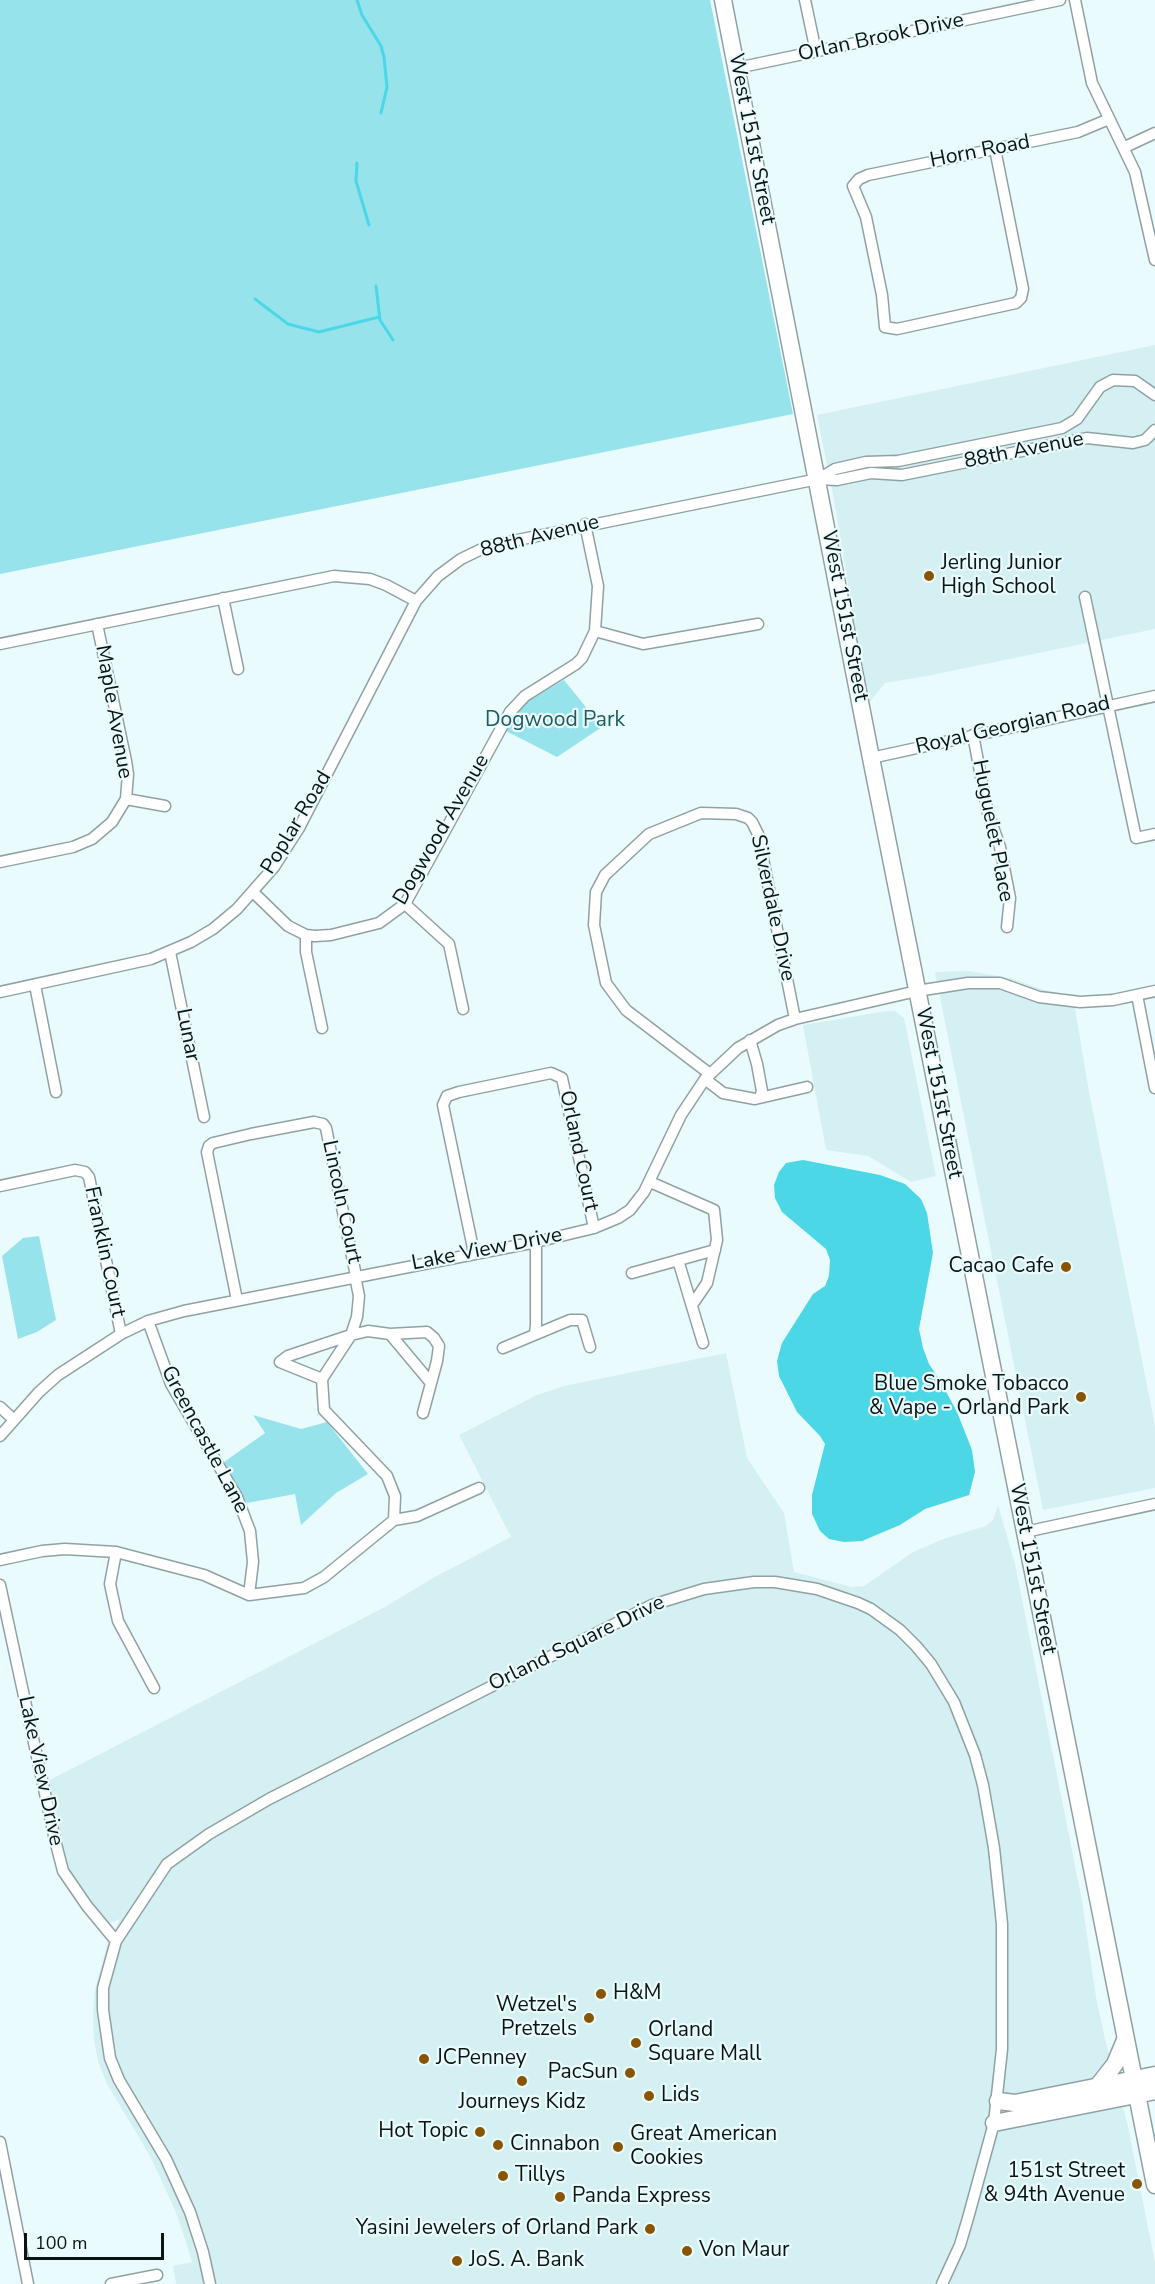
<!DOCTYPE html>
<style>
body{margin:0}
#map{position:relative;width:1155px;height:2284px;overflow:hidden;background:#e9fbfd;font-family:"Nunito Sans",sans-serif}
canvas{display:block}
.scale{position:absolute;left:24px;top:2233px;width:140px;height:27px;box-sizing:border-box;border:3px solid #0c1313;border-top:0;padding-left:8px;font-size:18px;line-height:21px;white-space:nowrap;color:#0c1313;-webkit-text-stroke:4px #e9fbfd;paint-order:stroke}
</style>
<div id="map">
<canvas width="1155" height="2284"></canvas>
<div class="scale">100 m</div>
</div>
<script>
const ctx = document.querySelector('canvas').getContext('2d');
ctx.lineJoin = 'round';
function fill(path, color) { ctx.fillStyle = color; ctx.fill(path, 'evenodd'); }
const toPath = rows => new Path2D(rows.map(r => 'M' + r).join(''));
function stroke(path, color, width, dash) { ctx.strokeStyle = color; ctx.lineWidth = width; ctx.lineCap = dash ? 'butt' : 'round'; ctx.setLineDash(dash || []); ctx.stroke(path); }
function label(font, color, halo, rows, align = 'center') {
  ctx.font = font + ' "Nunito Sans",sans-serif'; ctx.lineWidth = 4.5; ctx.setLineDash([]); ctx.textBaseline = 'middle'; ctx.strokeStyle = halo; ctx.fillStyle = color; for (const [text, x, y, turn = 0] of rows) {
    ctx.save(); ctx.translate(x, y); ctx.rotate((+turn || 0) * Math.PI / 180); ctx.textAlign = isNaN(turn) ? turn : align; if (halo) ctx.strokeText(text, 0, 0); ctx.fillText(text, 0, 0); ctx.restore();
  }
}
fill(toPath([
 [1155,345,1155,629,927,676,885,683,868,704,834,500,817,415],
 [968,971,1010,978,1041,989,1073,996,1089,1092,1155,1426,1155,1488,1043,1510,935,972],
 [887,1011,895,1011,904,1018,936,1176,911,1182,868,1156,826,1150,803,1025],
 [726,1353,747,1458,784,1513,794,1572,852,1587,864,1586,913,1552,946,1538,986,1526,993,1520,998,1505,1015,1564,1082,1901,1096,1997,1105,2039,1128,2126,1155,2263,1155,2284,176,2284,173,2266,192,2262,184,2236,175,2210,150,2156,107,2084,98,2061,94,2040,93,2014,95,1989,107,1946,120,1919,110,1923,97,1914,67,1869,46,1782,385,1607,433,1578,511,1537,459,1435,537,1395,564,1386]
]), '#d5f0f3');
fill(toPath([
 [0,0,710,0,793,414,0,574],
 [564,680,602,727,557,757,504,730,518,711,531,699],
 [39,1236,56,1320,37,1332,18,1339,2,1256,23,1238],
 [253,1415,301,1429,327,1422,368,1474,336,1493,301,1525,295,1494,247,1503,224,1462,265,1433]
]), '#97e3ec');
fill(toPath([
 [803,1160,880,1175,905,1184,921,1199,927,1213,933,1253,919,1329,923,1348,929,1364,941,1382,957,1412,972,1450,975,1472,969,1495,925,1509,900,1525,862,1541,844,1542,829,1539,820,1531,812,1514,812,1495,825,1444,820,1436,797,1412,779,1376,777,1361,782,1343,813,1294,825,1286,829,1276,830,1260,826,1249,782,1212,775,1198,774,1185,779,1172,786,1163]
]), '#4bd7e6');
stroke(toPath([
 [357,0,362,15,381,46,384,57,387,87,381,113],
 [357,163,356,181,369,225],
 [376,286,380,320,393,340],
 [255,299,288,324,319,332,379,317]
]), '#4bd7e6', 3);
const street = toPath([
 [805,0,816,52],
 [1075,0,1092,83,1135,172,1155,260],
 [737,68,1060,0],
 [1125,147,1155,133],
 [995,149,1023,289,1021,298,1016,303,897,329,885,327,882,295,866,217,853,186,859,179,868,175,1078,132,1109,119],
 [818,479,835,469,866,462,898,461,1062,428,1077,419,1100,387,1113,380,1135,381,1155,395],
 [1085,597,1136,838,1155,834],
 [223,598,238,669],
 [595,631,643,644,758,624],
 [0,644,334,576,370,579,386,585,416,601],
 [973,735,988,813,1000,847,1010,898,1007,927],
 [871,758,1155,696],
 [126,799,165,806],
 [0,862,73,847,92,839,112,822,126,799,128,774,126,761,97,624],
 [254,893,288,926,306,935,315,936,331,935,379,923,405,904,510,712,525,696,576,664,582,658,595,631,598,586,585,524],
 [405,904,449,944,463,1009],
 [306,935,306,952,322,1028],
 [170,952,204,1117],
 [35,985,56,1092],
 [0,992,151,959,191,942,213,929,237,909,274,867,299,828,416,601,438,576,461,559,488,546,818,479,837,480,871,473,902,475,1087,438,1133,443,1145,440,1155,430],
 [1137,995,1155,1088],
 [750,1040,757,1064,762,1091,760,1097],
 [710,1074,626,1010,606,983,594,925,596,892,605,875,649,834,701,813,736,814,748,818,752,822,758,834,795,1019],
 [705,1079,723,1093,755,1099,807,1087],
 [650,1182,714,1210,717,1240,707,1283,692,1305],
 [0,1186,75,1170,85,1172,89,1177,121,1334],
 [474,1253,443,1105,447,1096,459,1092,551,1073,562,1078,594,1228],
 [678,1260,703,1343],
 [632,1273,715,1250],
 [237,1300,207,1152,209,1146,213,1143,251,1134,314,1122,323,1124,326,1128,356,1276],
 [148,1321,171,1384,237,1497,250,1531,253,1562,249,1595],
 [390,1334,431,1383],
 [535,1334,536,1325,536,1242],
 [503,1348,570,1320,582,1320,590,1347],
 [280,1362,288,1356,351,1335,368,1331,390,1334,427,1332,434,1338,439,1346,437,1361,423,1413],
 [280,1362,322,1379],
 [0,1407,13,1419],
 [0,1436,39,1392,58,1375,121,1334,148,1321,184,1311,536,1242,594,1228,618,1218,630,1210,644,1192,681,1115,705,1079,738,1048,778,1025,795,1019,917,991,968,983,1000,983,1039,997,1080,1002,1113,1000,1155,991],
 [394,1520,417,1516,479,1488],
 [1025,1532,1155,1504],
 [116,1552,110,1584,118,1621,154,1688],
 [0,1560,42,1551,65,1549,116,1552,204,1575,249,1595,304,1588,324,1577,394,1520,395,1496,387,1476,324,1410,322,1379,351,1335,357,1317,359,1296,355,1276],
 [0,1585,55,1840,63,1871,87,1906,116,1941],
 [0,2142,28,2284],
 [111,2284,157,2275],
 [210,2284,203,2252,190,2212,166,2159,119,2080,110,2058,103,2010,103,1988,116,1941,167,1864,209,1834,269,1799,652,1605,704,1589,754,1582,775,1582,817,1589,858,1603,871,1609,900,1630,916,1646,931,1664,954,1702,975,1755,983,1785,994,1848,1002,1924,1002,2049,994,2123,968,2218,960,2245,942,2284]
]);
const secondary = toPath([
 [723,0,871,758,1155,2185],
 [1097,2087,1115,2064,1125,2040],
 [998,2101,1015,2103,1155,2075],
 [994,2123,1155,2091]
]);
stroke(street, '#90a1a3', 13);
stroke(secondary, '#90a1a3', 19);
stroke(street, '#fff', 10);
stroke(secondary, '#fff', 16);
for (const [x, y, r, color] of [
 [929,576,6,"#8a5503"],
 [1066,1267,6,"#8a5503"],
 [1081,1397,6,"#8a5503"],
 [601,1994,6,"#8a5503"],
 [589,2018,6,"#8a5503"],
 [636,2043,6,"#8a5503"],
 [424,2059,6,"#8a5503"],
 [630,2073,6,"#8a5503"],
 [522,2081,6,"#8a5503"],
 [649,2096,6,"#8a5503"],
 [480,2132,6,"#8a5503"],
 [498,2145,6,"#8a5503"],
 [618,2147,6,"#8a5503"],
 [503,2176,6,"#8a5503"],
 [1137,2184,6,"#8a5503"],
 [560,2197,6,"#8a5503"],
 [650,2229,6,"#8a5503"],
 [687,2251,6,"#8a5503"],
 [457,2261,6,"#8a5503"]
]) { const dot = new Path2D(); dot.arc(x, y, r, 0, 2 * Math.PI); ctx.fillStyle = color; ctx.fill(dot); stroke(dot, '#e9fbfd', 2); }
label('21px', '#0c1313', '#e9fbfd', [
 ["Orlan Brook Drive",881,38,-12],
 ["West 151st Street",751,139,79],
 ["Horn Road",980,152,-11],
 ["88th Avenue",1024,451,-11],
 ["88th Avenue",540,537,-14],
 ["West 151st Street",844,616,79],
 ["Maple Avenue",113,712,80],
 ["Royal Georgian Road",1013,726,-13],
 ["Poplar Road",297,823,-59],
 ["Dogwood Avenue",442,830,-60],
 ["Huguelet Place",992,831,79],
 ["Silverdale Drive",772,908,78],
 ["Lunar",187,1035,79],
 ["West 151st Street",938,1093,79],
 ["Orland Court",578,1151,78],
 ["Lincoln Court",341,1202,78],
 ["Lake View Drive",487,1250,-11],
 ["Franklin Court",104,1252,78],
 ["Greencastle Lane",204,1440,62],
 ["West 151st Street",1032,1569,79],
 ["Orland Square Drive",577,1644,-26],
 ["Lake View Drive",40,1771,78]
]);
label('21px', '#0c1313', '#e9fbfd', [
 ["Jerling Junior",941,564],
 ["High School",941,588],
 ["Cacao Cafe",1054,1267,"right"],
 ["Blue Smoke Tobacco",1069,1385,"right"],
 ["& Vape - Orland Park",1069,1409,"right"],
 ["H&M",613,1994],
 ["Wetzel's",577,2006,"right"],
 ["Pretzels",577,2030,"right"],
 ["Orland",648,2031],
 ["Square Mall",648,2055],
 ["JCPenney",436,2059],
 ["PacSun",618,2073,"right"],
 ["Lids",661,2096],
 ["Journeys Kidz",522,2103,"center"],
 ["Hot Topic",468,2132,"right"],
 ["Great American",630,2135],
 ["Cookies",630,2159],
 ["Cinnabon",510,2145],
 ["151st Street",1125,2172,"right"],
 ["& 94th Avenue",1125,2196,"right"],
 ["Tillys",515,2176],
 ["Panda Express",572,2197],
 ["Yasini Jewelers of Orland Park",638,2229,"right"],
 ["Von Maur",699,2251],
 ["JoS. A. Bank",469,2261]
], 'left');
label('21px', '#215a61', '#e9fbfd', [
 ["Dogwood Park",555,721]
]);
</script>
